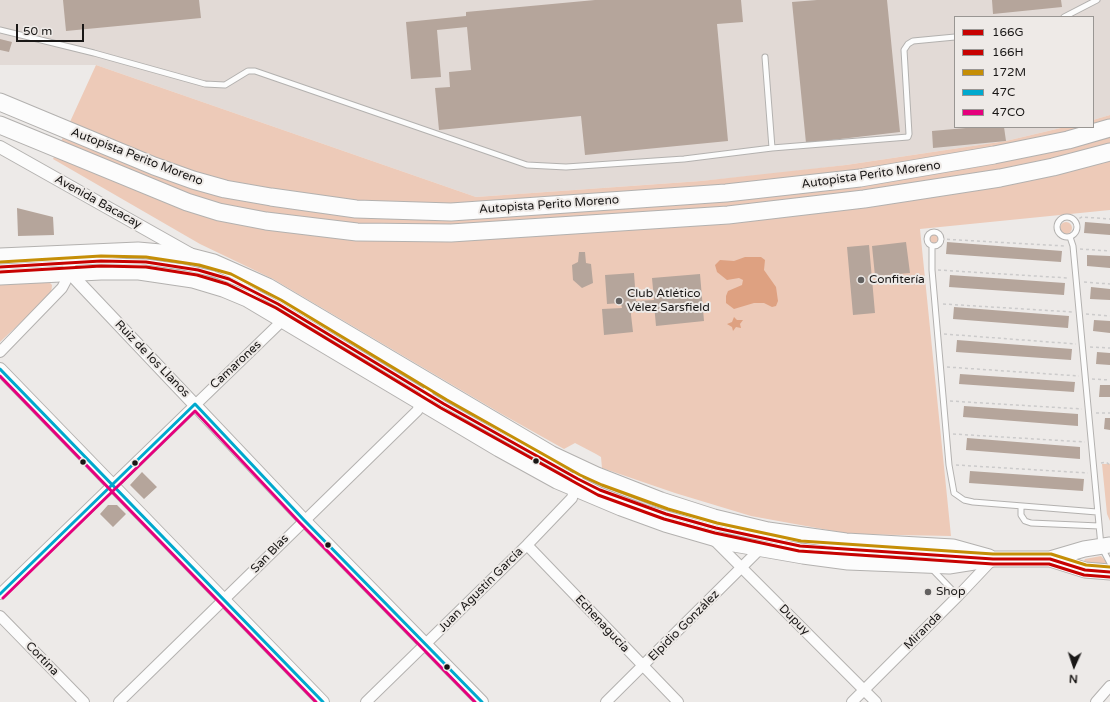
<!DOCTYPE html>
<meta charset="utf-8">
<style>
body{margin:0}
#map{position:relative;width:1110px;height:702px;overflow:hidden;background:#edeae8;font-family:"Varela Round",sans-serif}
canvas{display:block}
.legend{position:absolute;left:954px;top:16px;width:140px;height:112px;box-sizing:border-box;background:#eeeae7;border:1px solid #999693;margin:0;padding:5px 7px;list-style:none;font-size:12px;color:#191716}
.legend li{display:flex;align-items:center;gap:8px;height:20px}
.legend b{width:20px;border:1px solid #999693}
.north{position:absolute;left:1054px;top:646px;width:40px;height:40px;-webkit-text-stroke:3px #eeeae7;paint-order:stroke;rotate:183deg;font-size:11px;font-weight:700;line-height:16px;text-align:center;color:#191716}
.north::after{content:'';display:block;margin:auto;width:14px;height:18px;background:#191716;clip-path:polygon(50% 0,100% 100%,50% 72%,0 100%)}
.scale{position:absolute;left:16px;top:24px;width:68px;height:18px;box-sizing:border-box;border:2px solid #191716;border-top:0;padding-left:5px;font-size:12px;line-height:14px;white-space:nowrap;color:#191716;-webkit-text-stroke:3px #eeeae7;paint-order:stroke}
</style>
<div id="map">
<canvas width="1110" height="702"></canvas>
<ul class="legend">
<li><b style="height:5px;background:#c70201"></b>166G</li>
<li><b style="height:5px;background:#c70201"></b>166H</li>
<li><b style="height:5px;background:#c58e06"></b>172M</li>
<li><b style="height:5px;background:#00a9ce"></b>47C</li>
<li><b style="height:5px;background:#e5007d"></b>47CO</li>
</ul>
<div class="north">N</div>
<div class="scale">50 m</div>
</div>
<script>
const ctx = document.querySelector('canvas').getContext('2d');
ctx.lineJoin = 'round';
function fill(path, color) { ctx.fillStyle = color; ctx.fill(path, 'evenodd'); }
const toPath = rows => new Path2D(rows.map(r => 'M' + r).join(''));
function stroke(path, color, width, dash) { ctx.strokeStyle = color; ctx.lineWidth = width; ctx.lineCap = dash ? 'butt' : 'round'; ctx.setLineDash(dash || []); ctx.stroke(path); }
function label(font, color, halo, rows, align = 'center') {
  ctx.font = font + ' "Varela Round",sans-serif'; ctx.lineWidth = 4; ctx.setLineDash([]); ctx.textBaseline = 'middle'; ctx.strokeStyle = halo; ctx.fillStyle = color; for (const [text, x, y, turn = 0] of rows) {
    ctx.save(); ctx.translate(x, y); ctx.rotate((+turn || 0) * Math.PI / 180); ctx.textAlign = isNaN(turn) ? turn : align; if (halo) ctx.strokeText(text, 0, 0); ctx.fillText(text, 0, 0); ctx.restore();
  }
}
fill(toPath([
 [0,0,1110,0,1110,115,1093,120,1093,17,955,17,955,127,1065,127,1006,141,846,165,772,174,701,181,476,197,96,65,0,65]
]), '#e2dad6');
fill(toPath([
 [96,65,476,197,701,181,846,165,1006,141,1065,127,1093,127,1093,120,1110,115,1110,210,920,229,951,536,850,534,751,516,675,493,602,468,601,457,596,454,575,443,564,449,500,413,273,279,200,244,53,159],
 '1060 228a6 6 0 1 1 12 0a6 6 0 1 1-12 0Z',
 '929.5 239a4.5 4.5 0 1 1 9 0a4.5 4.5 0 1 1-9 0Z',
 [48,281,52,285,51,294,0,342,0,283],
 [1102,464,1110,464,1110,521,1107,514],
 [1101,556,1110,565,1089,564,1084,561,1085,559]
]), '#edcab8');
fill(toPath([
 [745,257,761,257,765,260,764,270,776,287,778,301,776,306,772,307,764,303,754,303,734,309,726,303,726,296,728,291,742,285,743,280,739,278,727,280,717,272,715,265,720,260,734,261],
 [734,317,737,320,743,320,740,324,741,328,736,327,733,331,732,327,727,324,732,322]
]), '#dea181');
fill(toPath([
 [63,0,199,0,201,18,66,31],
 [595,0,741,0,743,22,717,24,728,141,585,155,581,116,439,130,435,88,450,87,449,72,471,70,467,27,437,30,441,77,411,79,406,22,466,16,466,12],
 [817,0,887,0,900,132,806,143,792,2],
 [992,0,1061,0,1062,7,993,14],
 [0,39,12,42,9,52,0,50],
 [977,127,1004,127,1006,141,933,148,932,131],
 [17,208,53,217,54,235,18,236],
 [1085,222,1110,224,1110,235,1084,233],
 [906,242,910,273,875,276,872,246],
 [947,242,1062,251,1061,262,946,254],
 [869,245,875,313,853,315,847,247],
 [579,252,585,252,586,263,591,264,593,283,582,288,573,280,572,265,578,262],
 [1087,255,1110,256,1110,268,1087,266],
 [634,273,636,301,654,300,652,278,700,274,704,321,656,326,654,304,630,306,633,332,604,335,602,309,622,308,621,303,607,304,605,275],
 [950,275,1065,283,1064,295,949,287],
 [1091,287,1110,289,1110,300,1090,299],
 [954,307,1069,316,1068,328,953,319],
 [1094,320,1110,321,1110,333,1093,331],
 [957,340,1072,349,1071,360,956,352],
 [1097,352,1110,353,1110,365,1096,364],
 [960,374,1075,382,1074,392,959,384],
 [1100,385,1110,385,1110,397,1099,397],
 [964,406,1078,414,1078,426,963,417],
 [1105,418,1110,418,1110,430,1104,429],
 [967,438,1080,447,1080,459,966,450],
 [970,471,1084,479,1083,491,969,483],
 [142,472,157,487,144,499,130,485],
 [108,505,117,505,126,514,113,527,100,514]
]), '#b5a59b');
const service = toPath([
 [1064,17,1097,0],
 [0,30,94,53,205,84,225,85,248,71,255,71,527,165,566,167,684,159,772,148,908,137,909,134,904,50,908,44,913,41,955,37],
 [765,57,772,148],
 '1057 227a10 10 0 1 1 20 0a10 10 0 1 1-20 0Z',
 '927 239a7 7 0 1 1 14 0a7 7 0 1 1-14 0Z',
 [1070,237,1073,246,1101,546,1110,563],
 [932,246,932,270,949,465,954,493,964,500,973,502,1097,512],
 [0,267,101,261,146,262,183,267,214,274,242,285,278,304,444,404,578,479,600,490,646,508,716,528,800,546,839,550,966,557],
 [1021,507,1021,515,1025,521,1031,523,1099,526],
 [932,569,958,596]
]);
const minor = toPath([
 [0,352,62,288,70,273],
 [713,539,876,702],
 [527,545,678,702],
 [0,594,283,320],
 [0,616,84,702],
 [119,702,417,411,432,384],
 [366,702,527,545,572,498,580,468],
 [606,702,760,549],
 [852,702,958,596,993,559],
 [1096,702,1110,686]
]);
const tertiary = toPath([
 [0,147,190,254],
 [68,252,70,273,85,289,304,520,482,702],
 [0,369,323,702]
]);
const primary = toPath([
 [0,256,138,250,183,254,214,262,268,286,552,454,597,475,661,500,714,517,768,530,846,541,953,547,989,557],
 [0,277,101,272,139,272,193,280,223,289,247,299,499,449,557,481,621,508,665,524,734,544,803,556,848,562,949,566,993,559,1050,559,1084,549,1110,545],
 [1050,559,1085,570,1110,572]
]);
const motorway = toPath([
 [0,102,154,166,193,180,225,189,271,197,356,209,451,212,726,193,860,178,994,155,1068,140,1110,128],
 [0,125,187,202,219,212,266,221,357,232,451,233,728,215,864,199,1000,178,1053,167,1110,152]
]);
stroke(service, '#b3b1af', 7);
stroke(minor, '#b3b1af', 12);
stroke(tertiary, '#b3b1af', 14);
stroke(primary, '#b3b1af', 17);
stroke(motorway, '#b3b1af', 19);
stroke(toPath([
 [1074,221,1082,217,1110,219],
 [941,239,1065,246],
 [1080,249,1110,251],
 [938,270,1068,278],
 [1084,282,1110,284],
 [943,304,1073,312],
 [1086,314,1110,316],
 [944,334,1076,344],
 [1090,347,1110,348],
 [947,367,1079,376],
 [1092,379,1110,380],
 [950,401,1082,409],
 [1096,413,1110,413],
 [953,434,1085,442],
 [1101,463,1106,462,1110,465],
 [956,465,1088,473]
]), '#cccbcb', 1.5, [3, 3]);
stroke(service, '#fcfcfc', 5);
stroke(minor, '#fcfcfc', 10);
stroke(tertiary, '#fcfcfc', 12);
stroke(primary, '#fcfcfc', 15);
stroke(motorway, '#fcfcfc', 17);
stroke(toPath([
 [0,267,101,261,146,262,198,270,229,279,278,304,444,404,578,479,600,490,666,514,716,528,800,546,993,559,1050,559,1085,570,1110,572]
]), '#c70201', 3);
stroke(toPath([
 [0,272,101,266,146,267,197,275,227,284,276,308,441,408,576,483,598,495,664,519,715,533,799,551,993,564,1049,564,1084,575,1110,577]
]), '#c70201', 3);
stroke(toPath([
 [0,262,101,256,146,257,199,265,231,274,281,300,447,400,580,475,602,485,668,509,717,523,801,541,993,554,1051,554,1086,565,1110,567]
]), '#c58e06', 3);
stroke(toPath([
 [0,369,323,702],
 [0,594,195,404,304,520,482,702]
]), '#00a9ce', 3);
stroke(toPath([
 [0,376,316,702],
 [3,598,195,411,300,523,475,702]
]), '#e5007d', 3);
for (const [x, y, r, color] of [
 [861,280,4,"#636160"],
 [619,301,4,"#636160"],
 [536,461,3.5,"#191716"],
 [83,462,3.5,"#191716"],
 [135,463,3.5,"#191716"],
 [328,545,3.5,"#191716"],
 [928,592,4,"#636160"],
 [447,667,3.5,"#191716"]
]) { const dot = new Path2D(); dot.arc(x, y, r, 0, 2 * Math.PI); ctx.fillStyle = color; ctx.fill(dot); stroke(dot, '#eeeae7', 1.5); }
label('12px', '#191716', '#eeeae7', [
 ["Autopista Perito Moreno",137,157,21],
 ["Autopista Perito Moreno",871,175,-8],
 ["Avenida Bacacay",98,202,29],
 ["Autopista Perito Moreno",549,205,-4],
 ["Ruiz de los Llanos",152,359,46],
 ["Camarones",236,365,-43],
 ["San Blas",270,554,-46],
 ["Juan Agustín García",481,590,-45],
 ["Dupuy",794,620,45],
 ["Echenagucía",602,624,47],
 ["Elpidio González",684,626,-45],
 ["Miranda",923,631,-45],
 ["Cortina",42,659,46]
]);
label('12px', '#191716', '#eeeae7', [
 ["Confitería",869,280],
 ["Club Atlético",627,294],
 ["Vélez Sarsfield",627,308],
 ["Shop",936,592]
], 'left');
</script>
